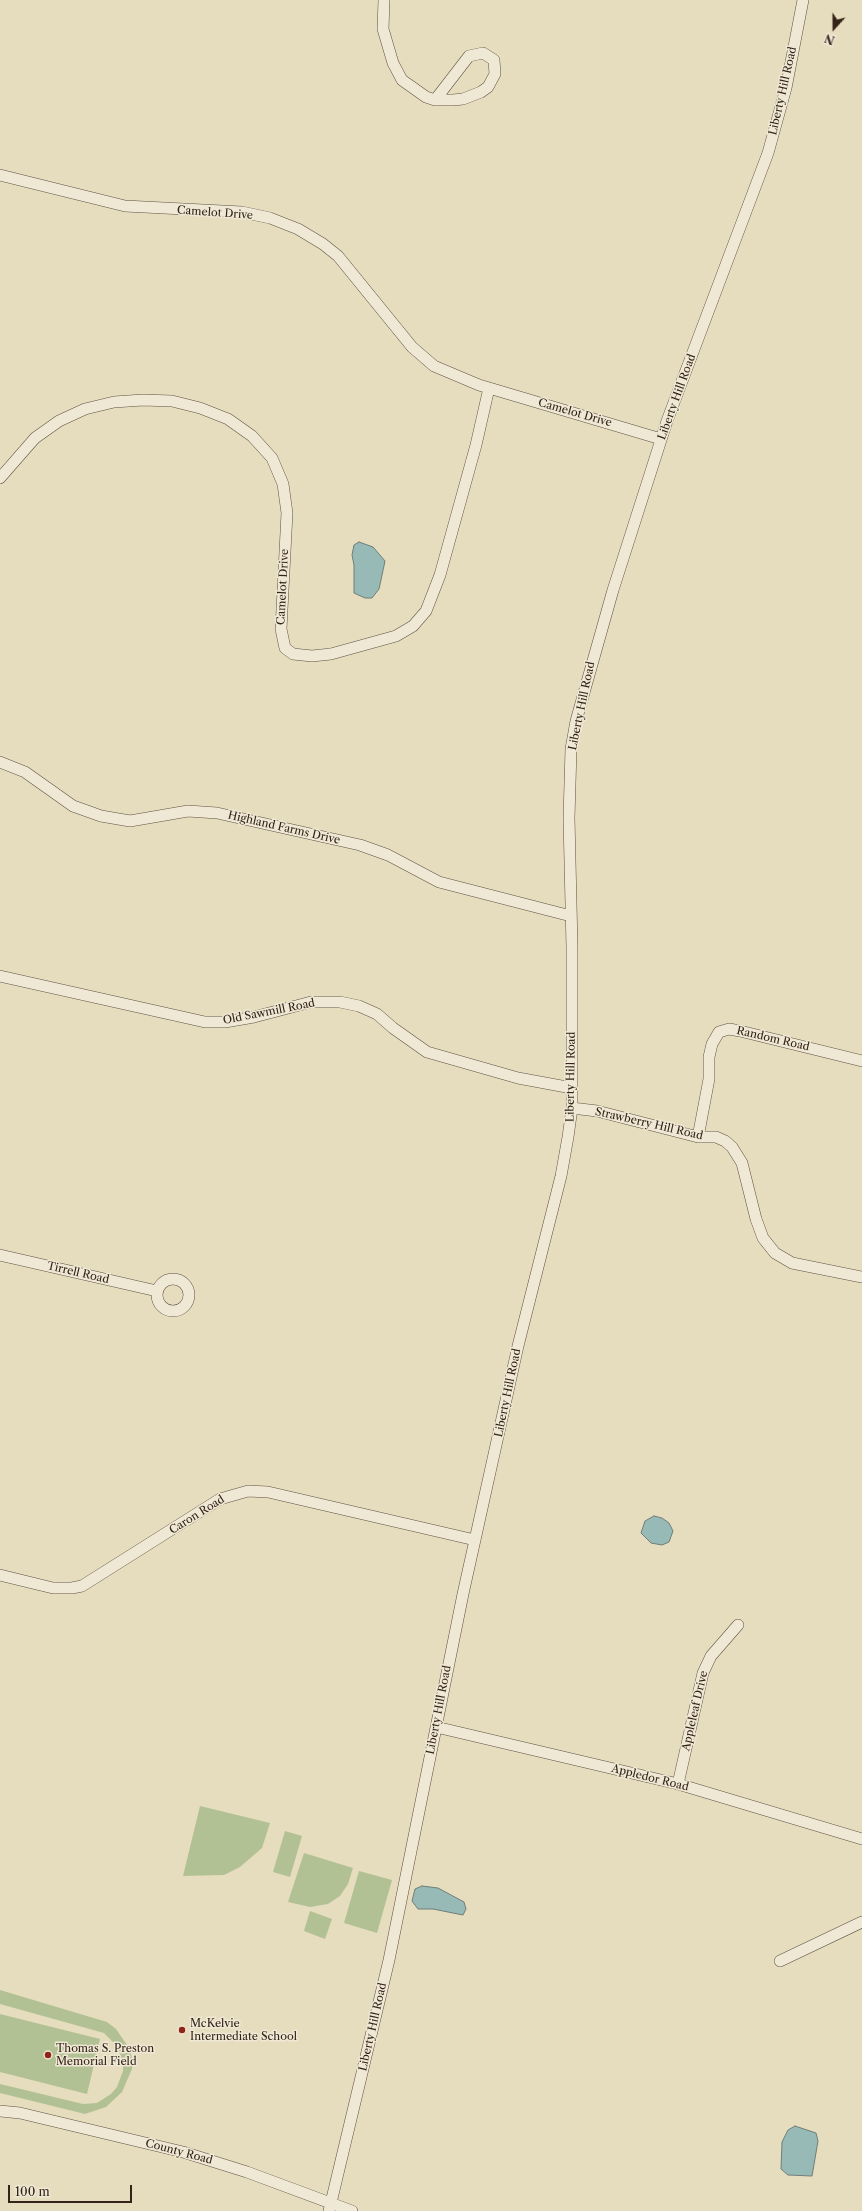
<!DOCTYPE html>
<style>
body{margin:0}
#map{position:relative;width:862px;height:2211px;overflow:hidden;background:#e6dcbe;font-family:"Libre Caslon Text",serif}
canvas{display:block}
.north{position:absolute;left:814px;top:8px;width:40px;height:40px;-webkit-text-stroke:3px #efe8d5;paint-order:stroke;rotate:201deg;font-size:11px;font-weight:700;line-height:16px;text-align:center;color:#342318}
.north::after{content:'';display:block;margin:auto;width:14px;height:18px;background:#342318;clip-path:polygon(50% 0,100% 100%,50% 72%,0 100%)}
.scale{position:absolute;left:8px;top:2185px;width:124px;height:18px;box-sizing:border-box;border:2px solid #342318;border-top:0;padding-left:5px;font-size:12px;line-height:14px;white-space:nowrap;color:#342318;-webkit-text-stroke:3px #efe8d5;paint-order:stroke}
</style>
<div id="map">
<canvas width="862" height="2211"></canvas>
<div class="north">N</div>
<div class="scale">100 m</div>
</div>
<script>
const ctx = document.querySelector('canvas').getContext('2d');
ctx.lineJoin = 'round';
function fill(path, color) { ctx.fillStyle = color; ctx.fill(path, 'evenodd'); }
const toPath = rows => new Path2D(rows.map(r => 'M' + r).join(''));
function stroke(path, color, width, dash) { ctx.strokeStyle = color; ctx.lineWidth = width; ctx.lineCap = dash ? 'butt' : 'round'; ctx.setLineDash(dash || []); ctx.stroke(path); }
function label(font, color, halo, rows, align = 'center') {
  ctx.font = font + ' "Libre Caslon Text",serif'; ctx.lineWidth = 3; ctx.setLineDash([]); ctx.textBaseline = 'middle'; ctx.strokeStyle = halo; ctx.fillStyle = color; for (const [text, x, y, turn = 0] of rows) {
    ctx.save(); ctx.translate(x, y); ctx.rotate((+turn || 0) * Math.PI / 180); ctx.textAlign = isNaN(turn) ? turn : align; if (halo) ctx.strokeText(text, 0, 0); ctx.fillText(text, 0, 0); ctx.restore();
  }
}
fill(toPath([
 [200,1806,270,1823,262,1848,240,1867,224,1875,183,1876],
 [285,1831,302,1836,290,1877,273,1872],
 [304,1853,353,1868,348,1884,340,1896,328,1904,310,1907,288,1902],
 [359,1871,392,1880,377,1933,344,1923],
 [310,1911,332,1919,325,1939,304,1931],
 [0,1990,107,2022,116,2029,129,2048,132,2058,132,2069,122,2092,106,2107,85,2114,0,2093,0,2084,83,2104,97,2103,111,2094,117,2087,123,2071,123,2063,118,2047,104,2033,0,2004],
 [0,2014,100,2039,87,2094,0,2072]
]), '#b2c194');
const water = toPath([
 [359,542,373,547,385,561,379,589,372,598,365,598,354,593,354,565,352,555,354,545,359,542],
 [654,1516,662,1518,669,1523,673,1531,669,1542,662,1545,651,1543,641,1533,645,1521,654,1516],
 [422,1886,438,1888,464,1902,466,1909,463,1915,433,1909,418,1909,412,1901,415,1889,422,1886],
 [795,2126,816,2133,818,2141,812,2176,788,2175,781,2169,782,2142,788,2130,795,2126]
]);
fill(water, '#97bab7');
stroke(water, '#6f7e77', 1);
const minor = toPath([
 [384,0,383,29,393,63,402,80,426,97,435,100,453,100,463,99,481,92,488,87,495,74,494,60,483,53,469,56,435,100],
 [0,175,125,206,242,212,270,218,298,229,323,244,338,256,412,347,434,366,479,385,661,439],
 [0,478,35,438,59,421,85,409,114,402,143,400,172,401,200,408,228,419,252,436,272,458,283,484,287,513,281,629,285,648,293,654,312,656,331,654,396,636,413,626,426,611,440,575,476,445,489,388],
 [0,762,25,772,73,806,101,816,130,821,188,811,217,813,360,845,388,855,439,882,571,916],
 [0,976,205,1022,225,1022,254,1017,311,1002,340,1002,359,1006,377,1014,393,1028,427,1052,518,1078,572,1088],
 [572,1108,597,1111,698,1137,716,1137,725,1141,732,1147,742,1163,756,1219,763,1238,775,1253,792,1263,862,1277],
 [698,1137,709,1079,709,1057,712,1044,719,1032,729,1029,740,1031,862,1061],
 [0,1255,157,1291],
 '157 1295a16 16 0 1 1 32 0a16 16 0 1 1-32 0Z',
 [0,1575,53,1588,72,1588,82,1586,220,1499,248,1491,268,1492,475,1540],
 [436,1727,678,1784,862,1839],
 [678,1784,703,1673,711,1656,738,1625],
 [780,1961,862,1922],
 [0,2111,20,2113,183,2152,247,2172,352,2211],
 [329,2211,389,1960,463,1594,518,1346,561,1176,568,1137,572,1108,572,947,569,818,571,749,576,721,613,590,667,421,768,153,786,88,803,0]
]);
stroke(minor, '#605142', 12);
stroke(minor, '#efe8d5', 11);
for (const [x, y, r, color] of [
 [182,2030,4,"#8f2418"],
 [48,2055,4,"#8f2418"]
]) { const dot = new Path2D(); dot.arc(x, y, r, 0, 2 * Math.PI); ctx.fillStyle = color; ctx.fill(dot); stroke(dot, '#efe8d5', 1.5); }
label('11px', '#342318', '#efe8d5', [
 ["Liberty Hill Road",783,91,-77],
 ["Camelot Drive",215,213,4],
 ["Liberty Hill Road",677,397,-70],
 ["Camelot Drive",575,413,16],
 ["Camelot Drive",283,587,-87],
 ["Liberty Hill Road",582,706,-78],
 ["Highland Farms Drive",284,828,13],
 ["Old Sawmill Road",269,1012,-11],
 ["Random Road",773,1039,13],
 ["Liberty Hill Road",571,1077,-89],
 ["Strawberry Hill Road",649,1124,13],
 ["Tirrell Road",78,1273,13],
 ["Liberty Hill Road",508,1393,-78],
 ["Caron Road",197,1515,-32],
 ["Liberty Hill Road",439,1710,-79],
 ["Appleleaf Drive",695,1711,-77],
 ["Appledor Road",650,1778,14],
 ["Liberty Hill Road",373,2027,-77],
 ["County Road",179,2152,15]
]);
label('11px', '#342318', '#efe8d5', [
 ["McKelvie",190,2024],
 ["Intermediate School",190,2037],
 ["Thomas S. Preston",56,2049],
 ["Memorial Field",56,2062]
], 'left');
</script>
